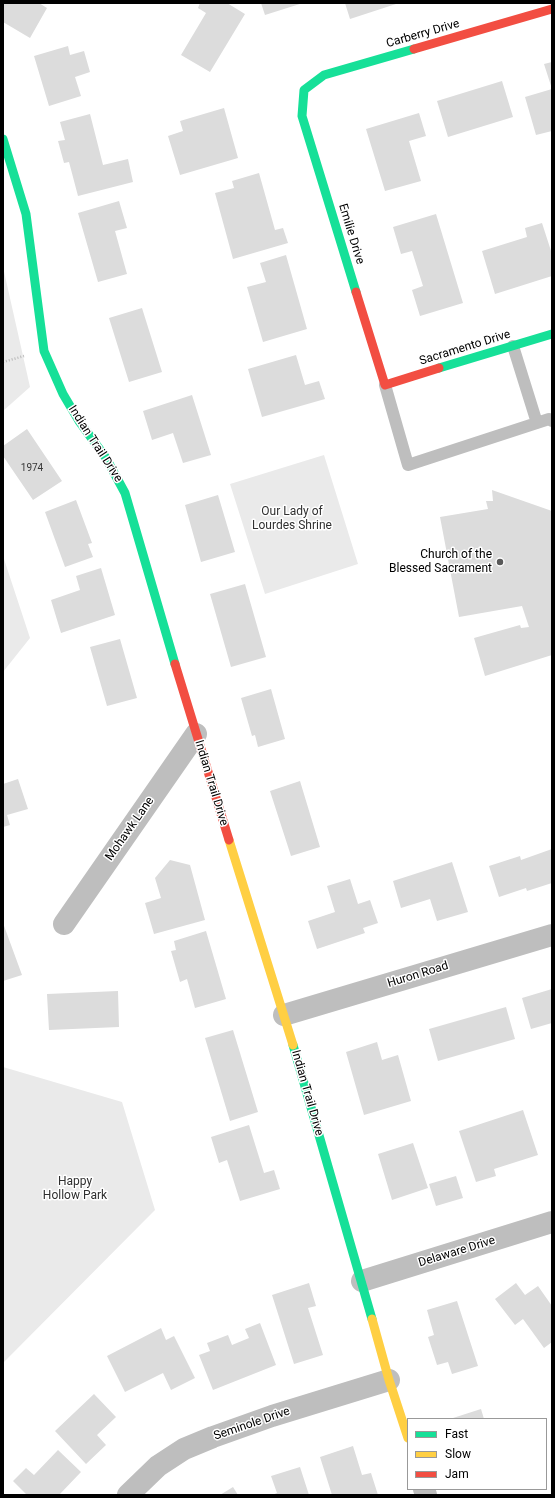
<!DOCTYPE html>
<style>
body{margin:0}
#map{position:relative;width:555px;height:1498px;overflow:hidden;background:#fff;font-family:Roboto,sans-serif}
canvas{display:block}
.frame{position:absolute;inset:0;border:4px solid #000;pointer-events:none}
.legend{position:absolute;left:407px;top:1418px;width:140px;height:72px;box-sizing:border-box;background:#fff;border:1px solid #999;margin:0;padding:5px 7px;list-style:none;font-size:12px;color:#000}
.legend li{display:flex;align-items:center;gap:8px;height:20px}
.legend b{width:20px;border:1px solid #999}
</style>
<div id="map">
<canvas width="555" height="1498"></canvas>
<div class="frame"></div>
<ul class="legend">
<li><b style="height:5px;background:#16e098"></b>Fast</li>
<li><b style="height:5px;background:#ffcf43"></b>Slow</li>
<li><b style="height:5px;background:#f24e42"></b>Jam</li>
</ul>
</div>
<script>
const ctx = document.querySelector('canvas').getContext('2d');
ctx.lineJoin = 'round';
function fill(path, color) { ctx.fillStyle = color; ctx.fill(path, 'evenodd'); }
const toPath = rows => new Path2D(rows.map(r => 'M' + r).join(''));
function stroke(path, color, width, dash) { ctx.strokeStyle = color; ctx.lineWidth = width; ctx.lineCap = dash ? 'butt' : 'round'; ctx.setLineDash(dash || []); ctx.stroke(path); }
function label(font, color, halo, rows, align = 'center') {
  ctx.font = font + ' Roboto,sans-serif'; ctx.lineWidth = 3; ctx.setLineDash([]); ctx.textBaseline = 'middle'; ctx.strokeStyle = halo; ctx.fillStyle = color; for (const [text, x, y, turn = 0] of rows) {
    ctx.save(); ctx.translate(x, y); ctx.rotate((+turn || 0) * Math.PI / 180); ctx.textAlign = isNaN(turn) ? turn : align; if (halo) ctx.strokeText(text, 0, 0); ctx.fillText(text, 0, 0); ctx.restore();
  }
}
fill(toPath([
 [3,267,30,387,3,411],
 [324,455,358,564,265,594,230,484],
 [3,556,30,638,3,672],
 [3,1067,122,1102,155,1210,3,1363]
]), '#eaeaea');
fill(toPath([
 [3,3,39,3,47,8,30,38,3,22],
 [200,3,227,3,245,14,210,72,181,55,206,13,198,8],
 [261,3,303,3,265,15],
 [345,3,399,3,350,19],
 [68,46,70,55,84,51,90,72,75,77,81,96,49,106,34,56],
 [552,62,552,131,536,135,525,97,552,89,544,64],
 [502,81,513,117,448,137,437,101],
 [224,108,238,158,180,175,168,136,183,131,180,121],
 [419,113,426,136,409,141,421,181,385,191,366,129],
 [90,114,103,165,128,159,133,182,78,196,69,162,64,163,58,141,65,140,60,122],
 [259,173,275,230,283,228,288,243,233,259,215,193,234,188,232,181],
 [119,201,127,228,115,231,127,274,98,282,78,213],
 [436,214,463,303,420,316,412,290,423,286,412,251,401,254,393,227],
 [542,223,552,254,552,276,495,294,482,251,527,237,525,228],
 [286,255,307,329,263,342,247,287,266,282,260,263],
 [142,308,162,372,129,382,109,318],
 [296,355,305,385,319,381,325,399,262,417,248,369],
 [192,395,211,455,183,463,173,433,152,440,143,411],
 [27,429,62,481,33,500,3,456,3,446],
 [492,490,552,511,552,655,485,676,474,638,520,625,521,628,529,627,522,606,459,617,440,517,488,509,486,501,493,501],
 [218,495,235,552,201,562,185,505],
 [76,500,92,543,88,544,93,557,65,567,45,512],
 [101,568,115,615,61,633,51,600,80,590,76,576],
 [245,584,266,657,231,667,210,594],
 [120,639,137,698,107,706,90,647],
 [271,689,285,739,258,747,255,735,252,736,241,698],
 [18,779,28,809,7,815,10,825,3,827,3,784],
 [300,781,320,847,291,856,270,791],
 [552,849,552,883,527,891,526,888,499,897,489,866,520,856,521,860],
 [170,860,190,865,205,920,154,934,145,903,161,898,155,878],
 [452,862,468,912,437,921,430,899,401,908,393,881],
 [350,879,358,904,370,900,378,923,363,928,365,933,317,949,308,921,335,912,327,886],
 [3,923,22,975,3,981],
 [206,931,226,999,195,1008,187,979,180,982,171,951,176,950,174,941],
 [552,989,552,1023,531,1029,522,998],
 [118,991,119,1027,49,1030,47,994],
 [506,1007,515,1039,438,1061,429,1029],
 [233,1030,258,1112,230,1121,205,1038],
 [377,1042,382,1060,398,1055,411,1101,364,1115,346,1052],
 [523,1110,538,1155,494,1169,496,1176,476,1182,459,1131],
 [249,1125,264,1173,274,1170,280,1189,240,1201,227,1160,219,1163,211,1137],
 [413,1143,428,1188,392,1200,378,1154],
 [456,1176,463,1198,436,1206,429,1184],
 [309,1283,316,1306,308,1308,323,1355,294,1364,272,1295],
 [516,1283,525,1295,538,1286,552,1306,552,1342,544,1348,523,1319,515,1325,495,1299],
 [457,1301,478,1366,452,1374,448,1362,437,1365,428,1337,434,1335,427,1310],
 [260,1323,276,1365,213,1390,199,1355,210,1351,207,1343,228,1335,232,1345,249,1338,245,1329],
 [161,1328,166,1340,174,1336,195,1378,171,1390,163,1373,125,1392,107,1356],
 [94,1394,116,1417,97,1435,106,1445,86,1464,55,1431],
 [481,1409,484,1419,454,1419,453,1418],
 [353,1446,362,1475,371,1473,378,1495,332,1495,320,1457],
 [58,1450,81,1472,59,1495,27,1495,13,1481,26,1468,34,1475],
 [300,1467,309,1495,272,1495,277,1493,271,1476],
 [233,1487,238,1495,220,1495]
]), '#dcdcdc');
stroke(toPath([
 [3,362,24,356]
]), '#b8b8b8', 2.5, [1, 2]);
stroke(toPath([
 [513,346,537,423],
 [385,385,408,465,549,419,552,421]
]), '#bebebe', 12);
stroke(toPath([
 [64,924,196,734],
 [284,1015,552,935],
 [362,1281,552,1222],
 [424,1489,426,1495],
 [128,1495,158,1466,184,1449,213,1437,272,1416,389,1380]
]), '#bebebe', 22);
stroke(toPath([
 [3,139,26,214,44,351,63,394,79,421,106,458,125,493,175,664],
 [356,292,302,116,304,90,324,75,414,49],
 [439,368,552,334],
 [293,1045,372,1319]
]), '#16e098', 9);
stroke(toPath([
 [229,840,293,1045],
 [372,1319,389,1380,408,1438]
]), '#ffcf43', 9);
stroke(toPath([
 [414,49,552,9],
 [356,292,385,385,439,368],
 [175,664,229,840]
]), '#f24e42', 9);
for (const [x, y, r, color] of [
 [500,562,4,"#595959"]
]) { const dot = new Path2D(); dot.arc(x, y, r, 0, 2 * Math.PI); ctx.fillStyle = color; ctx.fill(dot); stroke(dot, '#fff', 1.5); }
label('10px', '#373737', null, [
 ["1974",32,468]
]);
label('12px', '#000', '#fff', [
 ["Carberry Drive",423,34,-16],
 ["Emilie Drive",351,234,73],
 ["Sacramento Drive",465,348,-17],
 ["Indian Trail Drive",95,444,57],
 ["Indian Trail Drive",211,783,73],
 ["Mohawk Lane",130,829,-55],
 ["Huron Road",418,975,-17],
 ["Indian Trail Drive",307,1093,74],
 ["Delaware Drive",457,1252,-17],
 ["Seminole Drive",252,1424,-19]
]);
label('12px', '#2f2f2f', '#fff', [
 ["Our Lady of",292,512],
 ["Lourdes Shrine",292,526],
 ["Happy",75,1182],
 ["Hollow Park",75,1196]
]);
label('12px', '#000', '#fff', [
 ["Church of the",492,555],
 ["Blessed Sacrament",492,569]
], 'right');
</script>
